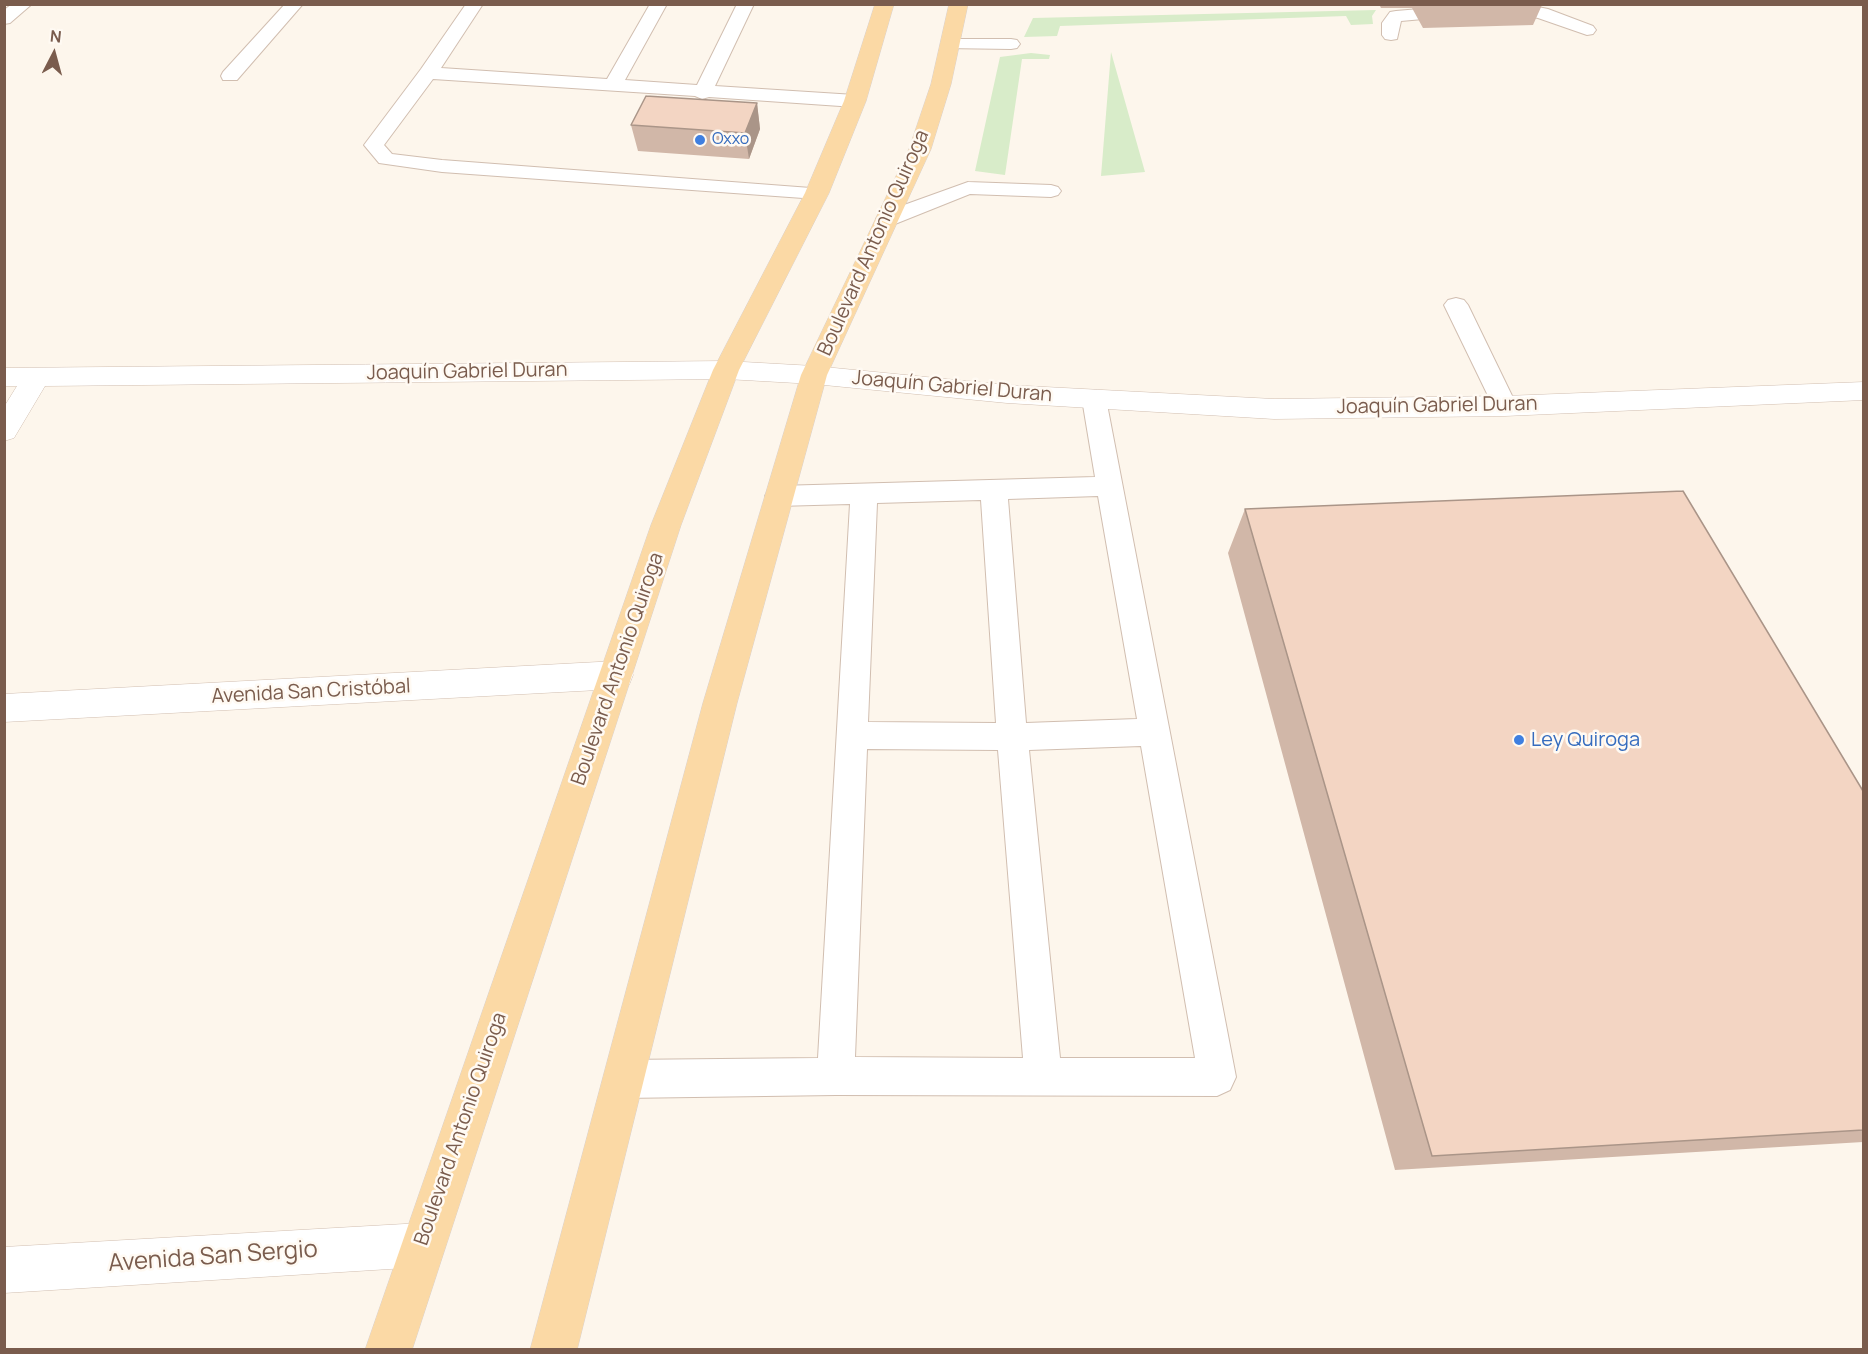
<!DOCTYPE html>
<meta charset="utf-8">
<style>
body{margin:0}
#map{position:relative;width:1868px;height:1354px;overflow:hidden;background:#fdf6ec;font-family:Manrope,sans-serif}
canvas{display:block}
.frame{position:absolute;inset:0;border:6px solid #7a5c4d;pointer-events:none}
.north{position:absolute;left:24px;top:24px;width:60px;height:60px;-webkit-text-stroke:4px #fffaf3;paint-order:stroke;rotate:6deg;font-size:16px;font-weight:700;line-height:24px;text-align:center;color:#7a5c4d}
.north::after{content:'';display:block;margin:auto;width:21px;height:27px;background:#7a5c4d;clip-path:polygon(50% 0,100% 100%,50% 72%,0 100%)}
</style>
<div id="map">
<canvas width="1868" height="1354"></canvas>
<div class="frame"></div>
<div class="north">N</div>
</div>
<script>
const ctx = document.querySelector('canvas').getContext('2d');
ctx.lineJoin = 'round';
function fill(path, color) { ctx.fillStyle = color; ctx.fill(path, 'evenodd'); }
const toPath = rows => new Path2D(rows.map(r => 'M' + r).join(''));
function stroke(path, color, width, dash) { ctx.strokeStyle = color; ctx.lineWidth = width; ctx.lineCap = dash ? 'butt' : 'round'; ctx.setLineDash(dash || []); ctx.stroke(path); }
function label(font, color, halo, rows, align = 'center') {
  ctx.font = font + ' Manrope,sans-serif'; ctx.lineWidth = 5; ctx.setLineDash([]); ctx.textBaseline = 'middle'; ctx.strokeStyle = halo; ctx.fillStyle = color; for (const [text, x, y, turn = 0] of rows) {
    ctx.save(); ctx.translate(x, y); ctx.rotate((+turn || 0) * Math.PI / 180); ctx.textAlign = isNaN(turn) ? turn : align; if (halo) ctx.strokeText(text, 0, 0); ctx.fillText(text, 0, 0); ctx.restore();
  }
}
fill(toPath([
 [1376,10,1372,16,1373,24,1351,25,1346,16,1060,26,1057,36,1024,37,1033,18],
 [1111,52,1145,172,1101,176],
 [1031,53,1050,55,1049,59,1022,59,1005,175,975,171,1000,57]
]), '#d8ecc9');
const lane = toPath([
 [12,4,32,4,10,23,4,24,4,10,12,4],
 [285,4,303,4,237,80,223,80,221,76,223,72,285,4],
 [466,4,483,4,441,68,607,79,650,4,667,4,625,80,697,85,737,4,754,4,715,86,855,95,862,97,865,101,862,105,855,107,709,97,702,99,695,96,433,79,384,145,392,154,442,160,824,189,827,193,824,197,817,199,442,172,379,163,364,145,421,69,466,4],
 [1523,4,1548,9,1593,26,1596,30,1593,34,1587,35,1538,18,1519,14,1467,15,1401,21,1397,39,1391,40,1385,39,1382,35,1382,23,1390,12,1396,11,1467,5,1523,4],
 [950,39,1011,39,1017,40,1020,44,1017,48,1011,49,944,48,941,44,944,40,950,39],
 [968,182,1051,185,1058,187,1061,191,1058,195,1051,197,970,194,895,224,887,225,879,224,876,219,879,214,968,182],
 [1456,298,1464,300,1468,305,1517,406,1514,412,1505,415,1496,412,1493,406,1444,305,1448,300,1456,298],
 [1094,390,1103,393,1106,399,1236,1077,1230,1090,1217,1096,836,1095,623,1098,610,1092,604,1079,610,1066,623,1060,818,1058,850,504,778,506,769,503,765,496,769,489,778,486,1095,477,1082,399,1085,393,1094,390],
 [1098,496,1137,719,1026,723,1008,499,1098,496],
 [981,500,996,723,868,722,877,503,981,500],
 [1141,746,1195,1058,1060,1058,1029,750,1141,746],
 [867,749,998,750,1023,1058,855,1057,867,749]
]);
const street = toPath([
 [726,361,814,366,1007,385,1274,399,1505,396,1864,382,1864,400,1505,416,1274,419,1007,403,814,384,726,379,45,386,14,438,4,441,4,407,17,386,4,386,4,368,726,361],
 [617,661,629,665,633,675,629,685,617,689,4,722,4,694,617,661],
 [422,1223,438,1229,444,1245,438,1261,422,1267,4,1293,4,1247,422,1223]
]);
const primary = toPath([
 [875,4,894,4,866,101,829,193,739,370,681,525,412,1350,365,1350,651,525,713,370,805,193,844,101,875,4],
 [949,4,968,4,951,84,931,149,827,375,737,703,577,1350,530,1350,703,703,801,375,909,149,931,84,949,4]
]);
stroke(lane, '#d1beb0', 2);
stroke(street, '#d1beb0', 1);
stroke(primary, '#dad1cd', 1);
fill(lane, '#fff');
fill(street, '#fff');
fill(primary, '#fbd9a5');
fill(toPath([
 [1379,4,1574,4,1542,5,1533,25,1423,28,1412,8,1381,8],
 [757,103,760,129,749,159,638,151,631,125],
 [1245,509,1863,791,1863,1142,1395,1170,1228,553]
]), '#d1b7a8');
fill(toPath([
 [757,103,760,129,749,159,745,133]
]), '#aa9588');
const building = toPath([
 [646,96,757,103,745,133,631,125,646,96],
 [1683,491,1863,791,1863,1130,1432,1156,1245,509,1683,491]
]);
fill(building, '#f3d5c3');
stroke(building, '#aa9588', 1.5);
for (const [x, y, r, color] of [
 [700,140,6,"#3f7fe0"],
 [1519,740,6,"#3f7fe0"]
]) { const dot = new Path2D(); dot.arc(x, y, r, 0, 2 * Math.PI); ctx.fillStyle = color; ctx.fill(dot); stroke(dot, '#fffaf3', 2); }
label('16px', '#366cbe', '#fffaf3', [
 ["Oxxo",712,140]
], 'left');
label('20px', '#7a5c4d', '#fffaf3', [
 ["Boulevard Antonio Quiroga",874,243,-66],
 ["Joaquín Gabriel Duran",467,372,-1],
 ["Joaquín Gabriel Duran",952,387,5],
 ["Joaquín Gabriel Duran",1437,406,-1],
 ["Boulevard Antonio Quiroga",618,669,-71],
 ["Avenida San Cristóbal",311,692,-3],
 ["Boulevard Antonio Quiroga",461,1129,-71]
]);
label('20px', '#366cbe', '#fffaf3', [
 ["Ley Quiroga",1531,740]
], 'left');
label('24px', '#7a5c4d', '#fffaf3', [
 ["Avenida San Sergio",213,1257,-4]
]);
</script>
